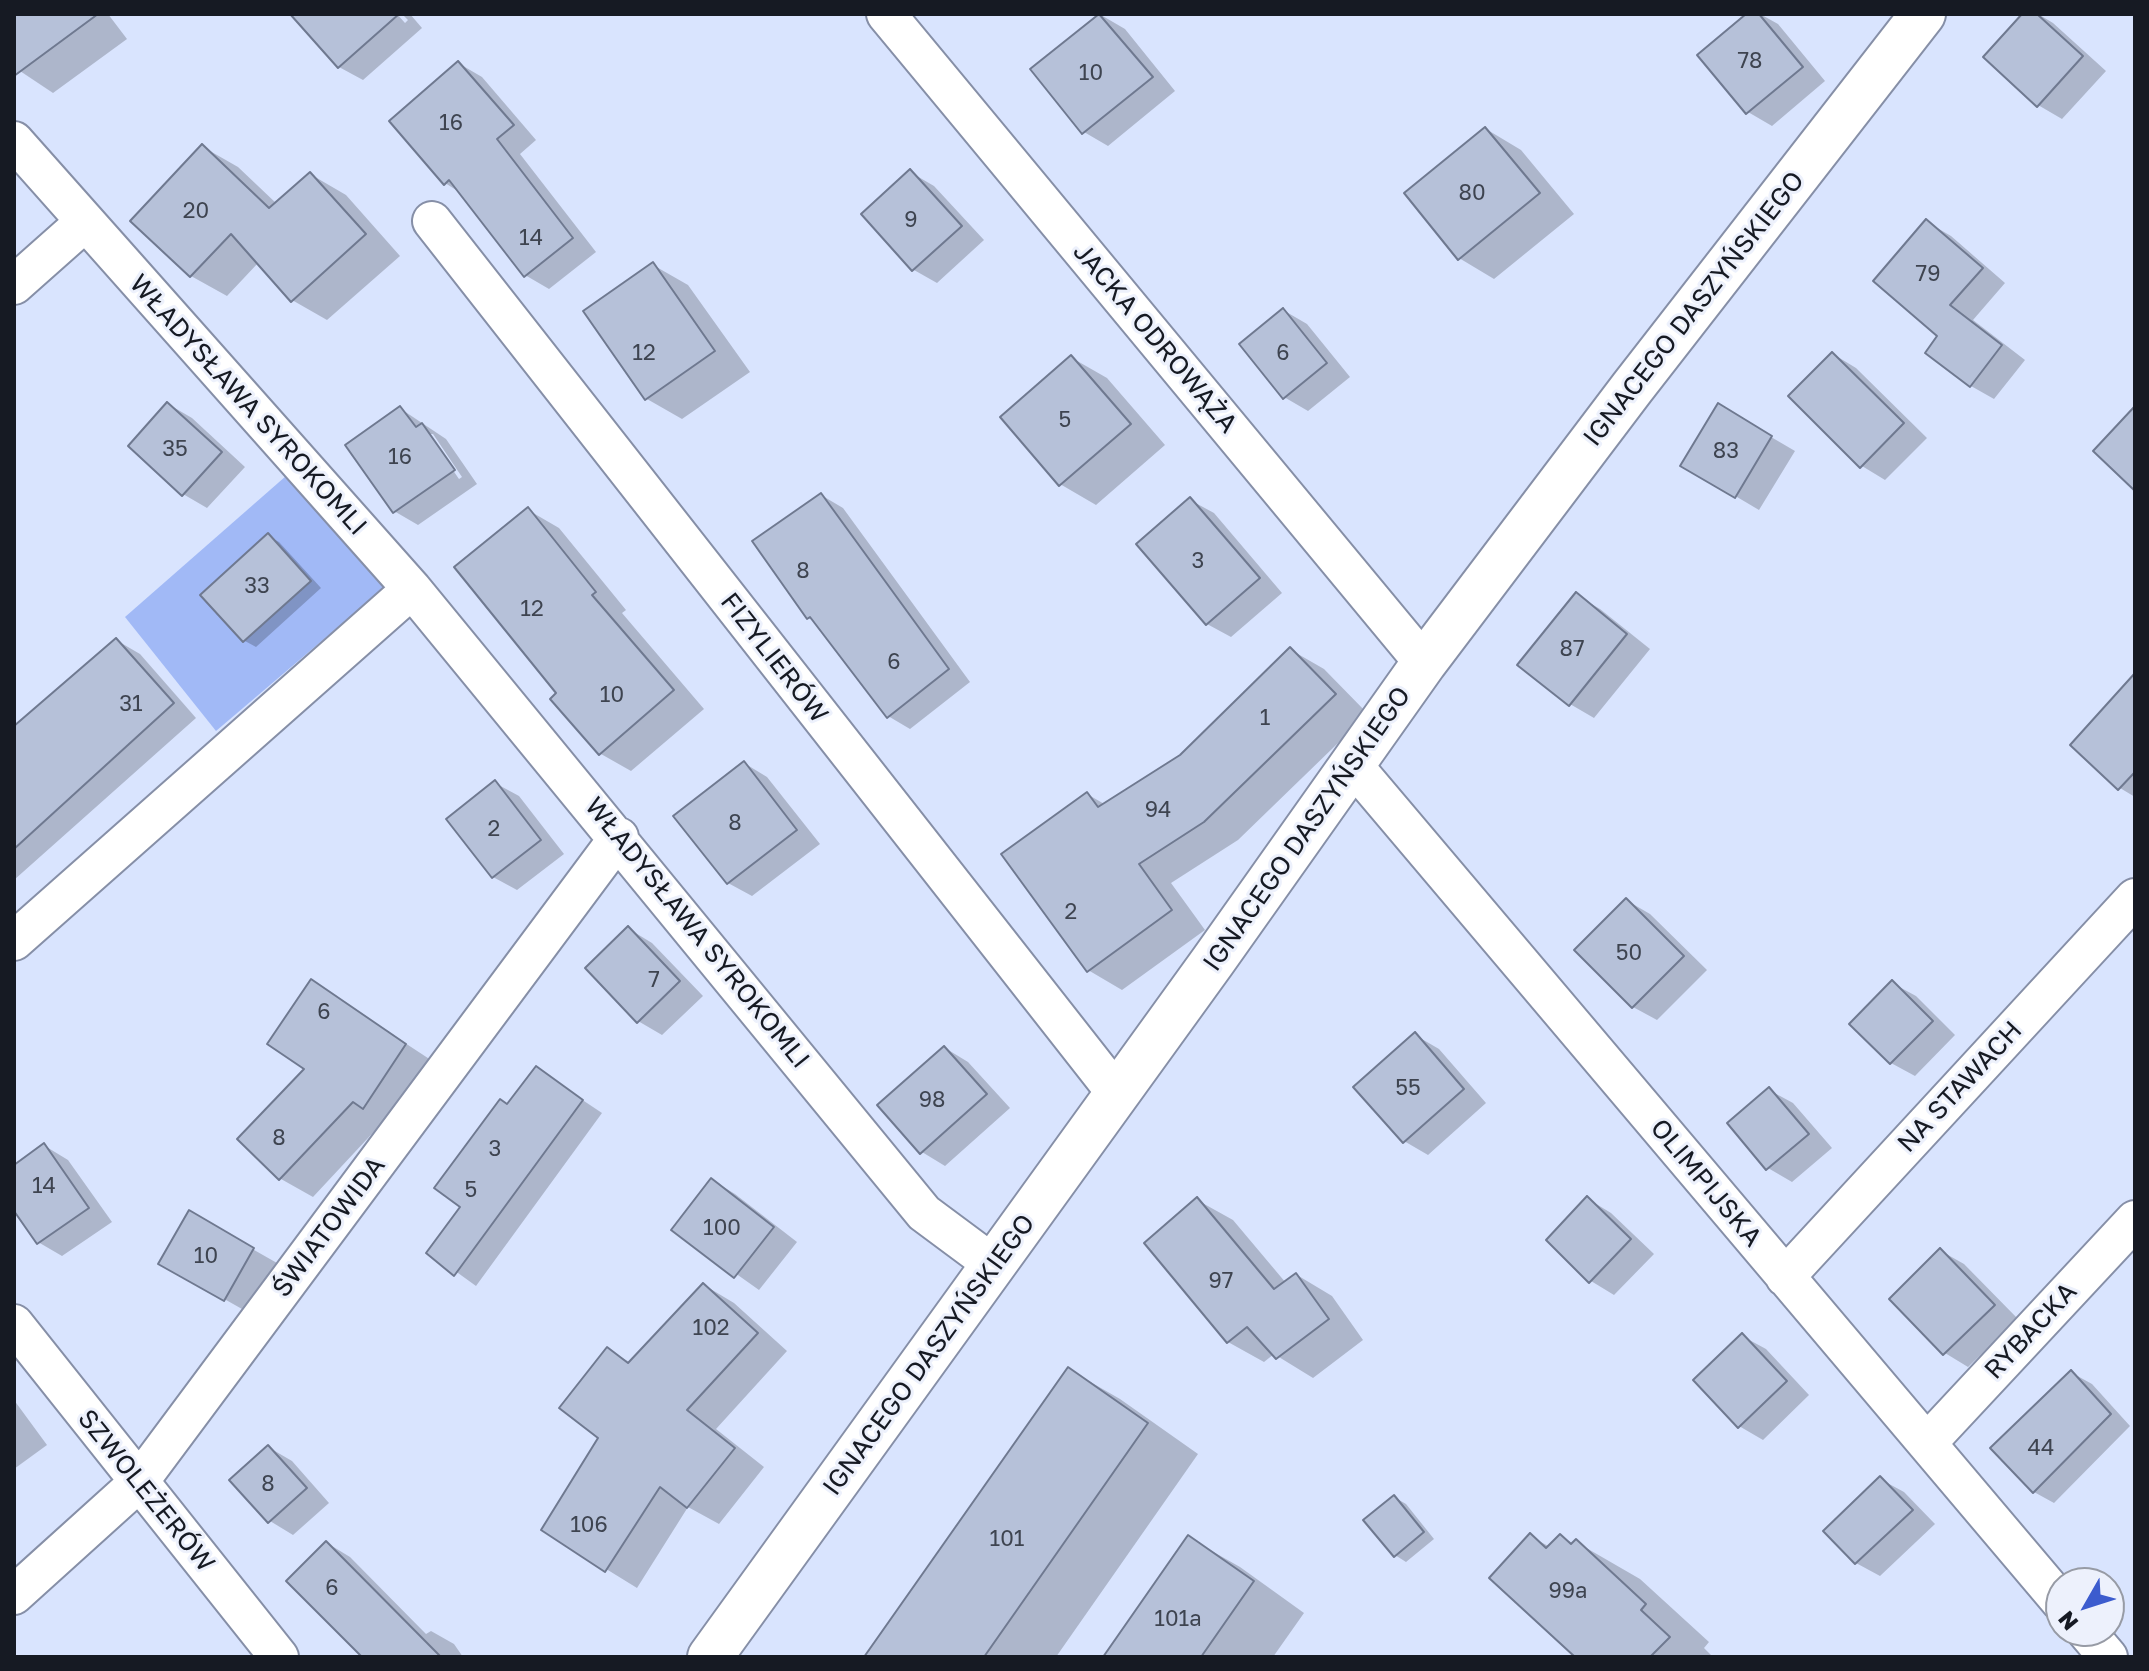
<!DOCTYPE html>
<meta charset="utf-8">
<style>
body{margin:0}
#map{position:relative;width:2149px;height:1671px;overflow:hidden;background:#d9e4fe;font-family:"Golos Text",sans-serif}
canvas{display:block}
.frame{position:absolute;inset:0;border:16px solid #161a23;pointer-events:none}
.north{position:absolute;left:2045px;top:1567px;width:80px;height:80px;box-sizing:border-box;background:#edf1fc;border:2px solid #979ba5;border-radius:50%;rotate:231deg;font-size:22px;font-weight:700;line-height:32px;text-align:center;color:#161a23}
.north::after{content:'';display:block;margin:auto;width:28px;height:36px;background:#3c5cce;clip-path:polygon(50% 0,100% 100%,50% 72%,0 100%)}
</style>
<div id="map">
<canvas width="2149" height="1671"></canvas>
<div class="frame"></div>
<div class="north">N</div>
</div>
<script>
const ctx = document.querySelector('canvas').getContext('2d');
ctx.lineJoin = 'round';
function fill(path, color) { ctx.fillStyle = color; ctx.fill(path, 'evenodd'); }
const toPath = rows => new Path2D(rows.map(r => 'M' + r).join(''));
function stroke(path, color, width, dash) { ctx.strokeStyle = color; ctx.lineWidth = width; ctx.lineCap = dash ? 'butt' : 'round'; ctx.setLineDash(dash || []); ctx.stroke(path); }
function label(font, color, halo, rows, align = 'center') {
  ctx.font = font + ' "Golos Text",sans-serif'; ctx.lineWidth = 6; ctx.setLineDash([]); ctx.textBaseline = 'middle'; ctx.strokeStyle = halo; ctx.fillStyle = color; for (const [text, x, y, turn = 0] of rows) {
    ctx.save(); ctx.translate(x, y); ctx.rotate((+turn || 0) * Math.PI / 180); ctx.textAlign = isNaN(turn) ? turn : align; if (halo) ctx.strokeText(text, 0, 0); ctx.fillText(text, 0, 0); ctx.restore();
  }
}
fill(toPath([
 [286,476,384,588,216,731,125,617]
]), '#a1b9f6');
fill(toPath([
 [14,14,108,14,127,39,53,93,14,67],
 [296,14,397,14,405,23,408,20,402,14,410,14,422,28,363,80,339,67],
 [1750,14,1760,14,1778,24,1825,81,1772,126,1748,112],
 [2025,14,2038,14,2053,23,2106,71,2062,119,2038,105],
 [1101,15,1125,29,1175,91,1108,146,1084,132,1033,70],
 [458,63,482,77,536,140,520,154,596,252,549,289,525,275,461,193,445,183],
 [1486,129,1521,150,1574,214,1494,279,1459,258],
 [203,147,238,167,277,204,310,174,346,195,400,256,327,320,292,300,259,262,227,296,191,276],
 [910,172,934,186,984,240,937,283,914,270,864,215],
 [1927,222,1951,236,2005,283,1973,320,2025,360,1994,399,1971,386,1940,336],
 [653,265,688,285,750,372,682,419,647,399,586,311],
 [1283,310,1307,324,1350,377,1308,411,1284,397],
 [1833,354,1856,368,1927,438,1885,480,1862,466,1791,396],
 [1072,358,1107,378,1165,445,1096,505,1060,484],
 [168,404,192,418,245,467,207,508,183,494],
 [1718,406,1795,451,1759,510,1683,465],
 [401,409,446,439,477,484,418,525,394,511],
 [428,434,433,434,462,477,459,479],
 [821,495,843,508,970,682,910,729,888,716,816,622,808,618],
 [1190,500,1214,513,1282,593,1231,637,1207,624],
 [528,510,559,528,626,610,622,613,704,709,631,771,601,754,553,699,559,693],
 [268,536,279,542,321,588,256,647,245,641,203,595],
 [1576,595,1600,609,1650,649,1594,718,1570,704],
 [116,640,140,654,196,718,14,880,14,727],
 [1291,650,1324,669,1368,714,1238,840,1171,883,1205,930,1122,990,1088,970,1087,794,1106,805,1181,756],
 [2135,676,2135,797,2120,788],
 [744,763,767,777,820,844,752,896,728,883],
 [495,783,519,796,564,854,517,890,493,877],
 [1626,900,1650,914,1707,970,1657,1020,1633,1007,1577,950],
 [629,929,652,943,703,996,662,1035,638,1021],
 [312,982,437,1064,313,1197,281,1179,240,1139,307,1069],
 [1892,983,1916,996,1955,1035,1915,1076,1891,1063],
 [1415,1035,1439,1049,1486,1103,1428,1155,1404,1141],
 [945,1048,968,1062,1010,1108,945,1166,922,1152],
 [536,1069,602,1113,476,1286,429,1252,463,1207,508,1106],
 [1769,1090,1793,1103,1832,1148,1792,1182,1768,1168],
 [45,1146,68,1160,112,1222,62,1256,38,1242,14,1207,14,1167],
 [712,1180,735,1194,797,1242,759,1290,673,1229],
 [1588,1199,1611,1213,1654,1254,1614,1295,1591,1281],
 [1197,1200,1233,1220,1286,1283,1297,1275,1332,1296,1363,1340,1313,1378,1274,1354,1264,1362,1228,1342],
 [189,1213,277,1263,249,1313,161,1263],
 [1941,1251,1964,1264,2018,1319,1968,1367,1945,1353],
 [704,1285,734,1303,787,1351,716,1429,764,1467,719,1524,688,1507,637,1588,543,1530,601,1438,607,1349,631,1363],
 [1742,1336,1766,1349,1809,1395,1763,1440,1739,1426],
 [1068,1369,1120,1399,1198,1454,1056,1657,867,1657],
 [2072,1373,2092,1384,2130,1426,2054,1503,2034,1492],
 [14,1400,47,1445,14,1469],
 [268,1447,292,1461,329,1503,293,1535,270,1521],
 [1880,1479,1904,1492,1935,1524,1880,1576,1856,1563],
 [1394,1497,1406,1504,1434,1539,1406,1562,1395,1555],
 [1530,1536,1550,1547,1560,1536,1574,1544,1576,1542,1640,1579,1709,1642,1704,1648,1713,1657,1579,1657],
 [1189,1538,1240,1567,1304,1613,1273,1657,1105,1657],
 [327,1543,350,1557,426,1634,431,1631,454,1644,463,1657,369,1657]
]), '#0003');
const building = toPath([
 [14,14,98,14,14,76,14,14],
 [290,14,399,14,338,68,290,14],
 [1099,14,1153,77,1082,134,1030,69,1099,14],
 [1746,14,1759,14,1803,67,1746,114,1697,55,1746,14],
 [2022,14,2037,14,2083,56,2037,107,1983,57,2022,14],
 [458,61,514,125,497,139,573,238,524,277,449,180,444,185,389,121,458,61],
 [1485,127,1540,193,1458,260,1404,193,1485,127],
 [202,144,269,208,310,172,366,234,291,302,231,234,190,277,130,221,202,144],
 [910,169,962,226,912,271,861,214,910,169],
 [1926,219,1983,268,1950,305,2002,345,1970,387,1925,353,1937,336,1873,281,1926,219],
 [653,262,715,351,645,400,583,311,653,262],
 [1283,308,1327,363,1283,399,1239,344,1283,308],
 [1832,352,1904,423,1860,468,1788,396,1832,352],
 [1071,355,1131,424,1059,486,1000,417,1071,355],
 [167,402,222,452,182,496,128,446,167,402],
 [1718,403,1772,436,1735,498,1680,466,1718,403],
 [400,406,416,427,422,423,455,470,393,513,345,445,400,406],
 [2135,406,2135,491,2093,451,2135,406],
 [821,493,949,669,887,718,810,617,807,619,752,541,821,493],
 [1190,497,1260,578,1206,625,1136,544,1190,497],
 [528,507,596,592,592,595,674,690,599,755,550,699,556,693,454,567,528,507],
 [268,533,311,581,243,642,200,595,268,533],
 [1576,592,1627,634,1569,706,1517,665,1576,592],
 [116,638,174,703,14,849,14,726,116,638],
 [1290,647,1336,694,1204,822,1139,864,1172,910,1087,972,1001,854,1087,792,1098,807,1180,755,1290,647],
 [2135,673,2135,772,2118,790,2070,745,2135,673],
 [744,761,797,830,727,884,673,816,744,761],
 [495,780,541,840,492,878,446,819,495,780],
 [1626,898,1684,956,1632,1008,1574,950,1626,898],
 [628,926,680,981,637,1023,585,968,628,926],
 [311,979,406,1044,363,1109,353,1102,279,1180,237,1139,304,1069,267,1044,311,979],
 [1892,980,1933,1021,1890,1064,1849,1024,1892,980],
 [1415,1032,1464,1089,1403,1143,1353,1087,1415,1032],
 [944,1046,987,1094,920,1154,877,1105,944,1046],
 [536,1066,583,1100,454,1276,426,1253,460,1207,434,1188,500,1099,507,1104,536,1066],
 [1769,1087,1809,1134,1766,1170,1727,1123,1769,1087],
 [44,1143,89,1208,37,1244,14,1211,14,1165,44,1143],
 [711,1178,774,1227,734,1278,671,1230,711,1178],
 [1587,1196,1631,1239,1589,1283,1546,1240,1587,1196],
 [1197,1197,1274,1289,1296,1273,1329,1319,1276,1359,1247,1327,1227,1343,1144,1243,1197,1197],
 [189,1210,254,1248,224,1301,158,1264,189,1210],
 [1940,1248,1995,1305,1943,1355,1889,1299,1940,1248],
 [703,1283,758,1333,687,1410,735,1448,687,1508,660,1487,605,1572,541,1530,598,1438,559,1408,607,1347,628,1363,703,1283],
 [1742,1333,1787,1381,1738,1428,1693,1380,1742,1333],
 [1068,1367,1148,1423,984,1657,864,1657,1068,1367],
 [2071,1370,2111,1414,2033,1493,1990,1448,2071,1370],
 [268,1445,307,1488,268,1523,229,1480,268,1445],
 [1880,1476,1913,1510,1855,1564,1823,1531,1880,1476],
 [1394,1495,1424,1532,1394,1557,1363,1520,1394,1495],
 [1530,1533,1546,1548,1560,1534,1571,1544,1576,1539,1646,1604,1641,1610,1670,1637,1650,1657,1575,1657,1489,1578,1530,1533],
 [1188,1535,1254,1581,1201,1657,1103,1657,1188,1535],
 [326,1541,441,1657,362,1657,286,1581,326,1541]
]);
fill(building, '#b6c1d9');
stroke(building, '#6f7990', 2);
const minor = toPath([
 [886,14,1424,663],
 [14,141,412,589,924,1213,994,1265],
 [432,221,1117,1094],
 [14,285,85,222],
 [1352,764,2061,1602],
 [14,941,412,589],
 [1785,1277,2135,898],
 [14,1324,279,1657],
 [1927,1443,2135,1220],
 [14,1595,138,1483,619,837],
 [2086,1631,2108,1657]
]);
const tertiary = toPath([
 [710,1657,1213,961,1424,663,1632,388,1923,14]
]);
stroke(minor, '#868fa7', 42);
stroke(tertiary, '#868fa7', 48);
stroke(minor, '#fff', 38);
stroke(tertiary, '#fff', 44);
label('22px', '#3e4450', null, [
 ["78",1750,61],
 ["10",1091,73],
 ["16",451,123],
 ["80",1472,193],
 ["20",196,211],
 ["9",911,220],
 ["14",531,238],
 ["79",1928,274],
 ["12",644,353],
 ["6",1283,353],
 ["5",1065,420],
 ["35",175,449],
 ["83",1726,451],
 ["16",400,457],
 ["3",1198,561],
 ["8",803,571],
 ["33",257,586],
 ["12",532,609],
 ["87",1572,649],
 ["6",894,662],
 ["10",612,695],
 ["31",131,704],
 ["1",1265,718],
 ["94",1158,810],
 ["8",735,823],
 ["2",494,829],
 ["2",1071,912],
 ["50",1629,953],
 ["7",654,980],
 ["6",324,1012],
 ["55",1408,1088],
 ["98",932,1100],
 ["8",279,1138],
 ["3",495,1149],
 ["14",44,1186],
 ["5",471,1190],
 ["100",722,1228],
 ["10",206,1256],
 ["97",1221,1281],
 ["102",711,1328],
 ["44",2041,1448],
 ["8",268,1484],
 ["106",589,1525],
 ["101",1007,1539],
 ["6",332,1588],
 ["99a",1568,1591],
 ["101a",1178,1619]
]);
label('26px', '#161a23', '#edf1fc', [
 ["IGNACEGO DASZYŃSKIEGO",1694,309,-52],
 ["JACKA ODROWĄŻA",1155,338,50],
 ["WŁADYSŁAWA SYROKOMLI",248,405,48],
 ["FIZYLIERÓW",774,658,52],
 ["IGNACEGO DASZYŃSKIEGO",1307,829,-55],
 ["WŁADYSŁAWA SYROKOMLI",697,933,51],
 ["NA STAWACH",1960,1087,-47],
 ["OLIMPIJSKA",1706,1183,50],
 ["ŚWIATOWIDA",329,1227,-53],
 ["RYBACKA",2031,1331,-47],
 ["IGNACEGO DASZYŃSKIEGO",929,1355,-54],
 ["SZWOLEŻERÓW",146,1491,51]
]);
</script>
